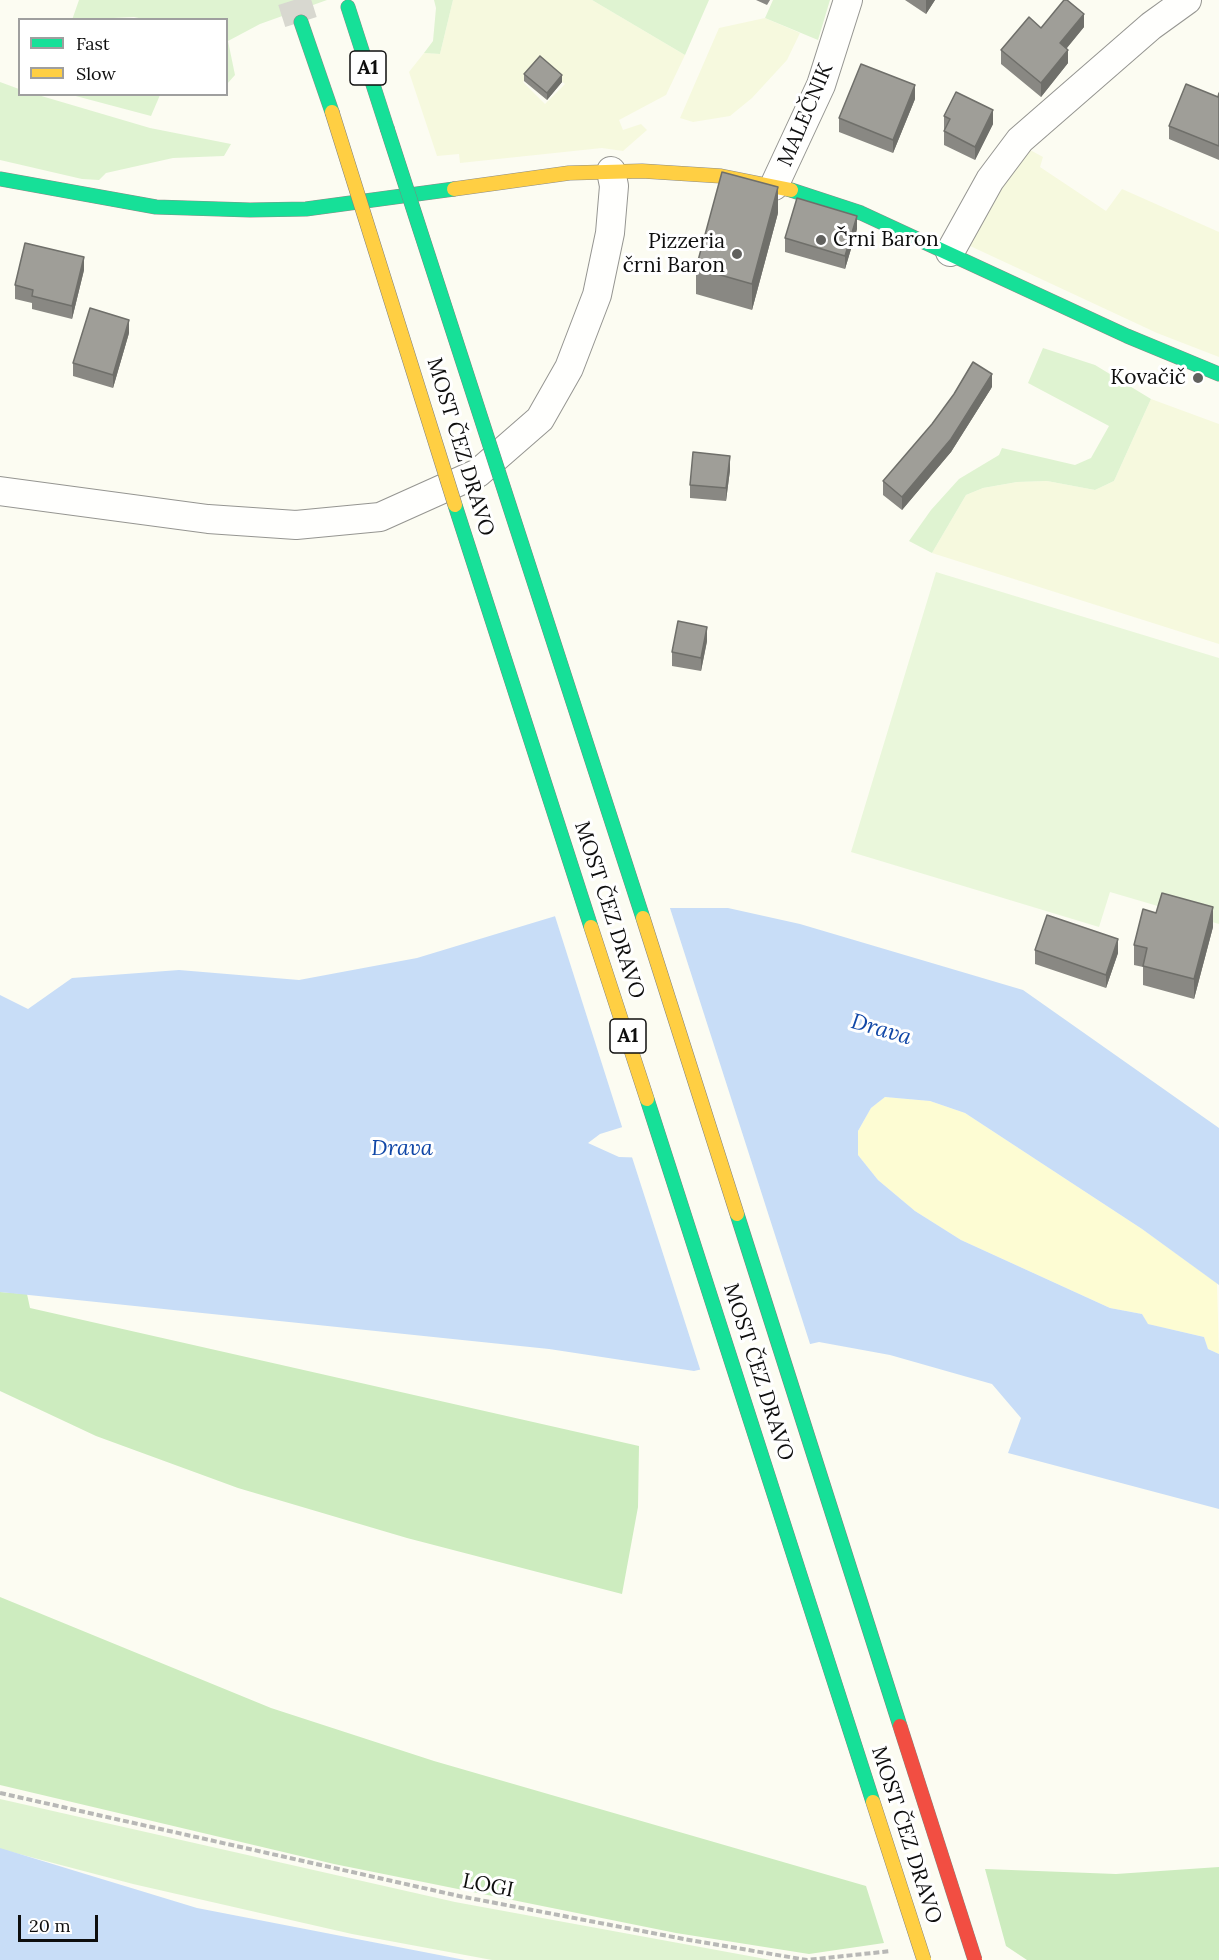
<!DOCTYPE html>
<meta charset="utf-8">
<style>
body{margin:0}
#map{position:relative;width:1219px;height:1960px;overflow:hidden;background:#fcfcf2;font-family:Lora,serif}
canvas{display:block}
.legend{position:absolute;left:18px;top:18px;width:210px;height:78px;box-sizing:border-box;background:#fff;border:2px solid #9f9f9f;margin:0;padding:8px 10px;list-style:none;font-size:18px;color:#0e0e0e}
.legend li{display:flex;align-items:center;gap:12px;height:30px}
.legend b{width:30px;border:2px solid #9f9f9f}
.scale{position:absolute;left:18px;top:1915px;width:80px;height:27px;box-sizing:border-box;border:3px solid #0e0e0e;border-top:0;padding-left:8px;font-size:18px;line-height:21px;white-space:nowrap;color:#0e0e0e;-webkit-text-stroke:4px #fff;paint-order:stroke}
</style>
<div id="map">
<canvas width="1219" height="1960"></canvas>
<ul class="legend">
<li><b style="height:8px;background:#16e098"></b>Fast</li>
<li><b style="height:8px;background:#ffcf43"></b>Slow</li>
</ul>
<div class="scale">20 m</div>
</div>
<script>
const ctx = document.querySelector('canvas').getContext('2d');
ctx.lineJoin = 'round';
function fill(path, color) { ctx.fillStyle = color; ctx.fill(path, 'evenodd'); }
const toPath = rows => new Path2D(rows.map(r => 'M' + r).join(''));
function stroke(path, color, width, dash) { ctx.strokeStyle = color; ctx.lineWidth = width; ctx.lineCap = dash ? 'butt' : 'round'; ctx.setLineDash(dash || []); ctx.stroke(path); }
function label(font, color, halo, rows, align = 'center') {
  ctx.font = font + ' Lora,serif'; ctx.lineWidth = 6; ctx.setLineDash([]); ctx.textBaseline = 'middle'; ctx.strokeStyle = halo; ctx.fillStyle = color; for (const [text, x, y, turn = 0] of rows) {
    ctx.save(); ctx.translate(x, y); ctx.rotate((+turn || 0) * Math.PI / 180); ctx.textAlign = isNaN(turn) ? turn : align; if (halo) ctx.strokeText(text, 0, 0); ctx.fillText(text, 0, 0); ctx.restore();
  }
}
fill(toPath([
 [453,0,592,0,685,55,666,95,619,120,623,130,641,124,647,130,623,151,602,148,460,163,459,154,437,156,409,72,424,53,440,54],
 [539,61,565,84,545,104,523,82],
 [765,18,800,33,787,60,752,98,730,116,693,122,680,118,719,28],
 [1021,145,1043,157,1040,167,1106,211,1122,189,1219,232,1219,357,1157,333,968,245],
 [1151,399,1219,424,1219,644,932,553,966,495,983,488,1017,482,1047,481,1095,490,1114,481]
]), '#f6f9de');
fill(toPath([
 [79,0,327,0,260,24,228,41,235,75,227,84,226,20,148,20,134,17,72,20],
 [434,0,453,0,440,54,424,53,433,41,436,8],
 [592,0,709,0,685,55],
 [773,0,830,0,818,40,765,18],
 [0,82,19,89,20,94,38,95,150,128,231,144,224,156,173,158,106,173,99,180,82,179,0,160],
 [72,95,160,94,160,95,151,116],
 [1043,348,1095,365,1151,399,1114,481,1095,490,1047,481,1017,482,983,488,966,495,932,553,909,541,931,510,959,479,999,455,1002,448,1075,465,1091,458,1109,426,1028,383],
 [0,1799,455,1902,771,1960,492,1960,352,1934,133,1884,0,1849]
]), '#dff3d1');
fill(toPath([
 [0,1292,27,1294,30,1308,639,1446,638,1507,622,1594,407,1538,238,1488,96,1436,0,1391],
 [0,1597,271,1708,434,1761,866,1886,884,1943,809,1954,676,1933,334,1864,0,1785],
 [1219,1867,1219,1960,1027,1960,1006,1946,985,1869,1116,1874]
]), '#cdecbf');
fill(toPath([
 [885,1097,930,1101,965,1113,1142,1229,1217,1283,1219,1354,1208,1349,1204,1337,1147,1324,1142,1314,1110,1308,961,1240,915,1211,878,1180,858,1155,858,1131,871,1108]
]), '#fdfcd3');
fill(toPath([
 [936,572,1219,658,1219,924,1110,892,1099,927,851,852]
]), '#eaf7db');
fill(toPath([
 [582,908,728,908,800,924,1023,990,1219,1128,1219,1285,1142,1229,965,1113,930,1101,885,1097,871,1108,858,1131,858,1155,878,1180,915,1211,961,1240,1110,1308,1142,1314,1148,1324,1204,1337,1208,1349,1219,1354,1219,1509,1008,1453,1021,1418,992,1384,890,1355,819,1342,694,1371,549,1349,0,1292,0,995,28,1009,72,978,179,970,299,980,417,958],
 [642,1121,709,1122,716,1160,619,1157,588,1143,600,1134],
 [0,1848,197,1908,465,1960,0,1960]
]), '#c8ddf7');
fill(toPath([
 [582,905,669,905,811,1347,701,1372,631,1154,715,1157,708,1125,643,1124,623,1130,554,913]
]), '#fcfcf2');
stroke(toPath([
 [294,0,301,22]
]), '#d8d8d0', 33, [33, 16]);
const street = toPath([
 [774,186,821,85,848,0],
 [950,252,990,180,1020,140,1151,26,1187,0],
 [0,491,208,519,296,525,380,517,478,473,540,419,569,368,597,295,610,233,614,186,611,171]
]);
const fast = toPath([
 [348,7,387,128],
 [301,22,332,112],
 [0,179,156,207,250,210,306,209,454,189],
 [791,190,861,213,1127,336,1219,374]
]);
const slow = toPath([
 [454,189,569,173,642,171,721,176,791,190]
]);
stroke(street, '#959591', 30);
stroke(fast, '#8c8c87', 15);
stroke(slow, '#8c8c87', 15);
stroke(toPath([
 [0,1793,459,1896,689,1940,807,1960,891,1951]
]), '#b8b8b6', 4, [6, 3]);
stroke(street, '#fffffd', 28);
stroke(fast, '#16e098', 14);
stroke(slow, '#ffcf43', 14);
const fastBridge = toPath([
 [387,128,643,918],
 [455,505,591,927],
 [647,1099,873,1802],
 [737,1214,900,1726]
]);
const slowBridge = toPath([
 [332,112,455,505],
 [643,918,737,1214],
 [591,927,647,1099],
 [873,1802,924,1960]
]);
const jamBridge = toPath([
 [900,1726,975,1960]
]);
stroke(fastBridge, '#82827e', 15, []);
stroke(slowBridge, '#82827e', 15, []);
stroke(jamBridge, '#82827e', 15, []);
stroke(fastBridge, '#16e098', 14);
stroke(slowBridge, '#ffcf43', 14);
stroke(jamBridge, '#f24e42', 14);
fill(toPath([
 [756,0,770,0,767,5],
 [905,0,935,0,926,14],
 [1084,27,1067,48,1068,63,1041,97,1001,64,1001,50,1041,28],
 [524,74,562,82,547,100,524,81],
 [1219,93,1219,160,1169,139,1169,126,1218,97],
 [915,99,893,153,839,132,839,118],
 [944,116,993,124,975,160,944,145],
 [778,213,752,310,696,294,696,268],
 [857,229,845,269,785,252,785,238],
 [84,270,72,319,32,309,32,303,15,299,15,285],
 [129,333,113,388,73,376,73,363],
 [992,387,951,452,902,510,883,495,883,481],
 [730,470,726,501,690,498,690,485],
 [707,641,701,671,672,666,672,652],
 [1213,927,1194,999,1143,985,1143,967,1134,965,1134,945],
 [1035,950,1118,953,1106,988,1035,964]
]), '#898883');
fill(toPath([
 [926,0,935,0,926,14],
 [1084,14,1084,27,1060,56,1060,43],
 [1068,50,1068,63,1041,97,1041,83],
 [562,75,562,82,547,100,547,93],
 [915,85,915,99,893,153,893,140],
 [993,110,993,124,975,160,975,147],
 [778,187,778,213,752,310,752,284],
 [857,216,857,229,845,269,845,256],
 [84,257,84,270,72,319,72,306],
 [129,320,129,333,113,388,113,375],
 [992,374,992,387,951,452,902,510,902,497],
 [730,456,730,470,726,501,726,488],
 [707,627,707,641,701,671,701,658],
 [1213,907,1213,927,1194,999,1194,979],
 [1118,939,1118,953,1106,988,1106,975]
]), '#6f6f6a');
const building = toPath([
 [1064,0,1067,0,1084,14,1060,43,1068,50,1041,83,1001,50,1029,17,1041,28,1064,0],
 [540,56,562,75,547,93,524,74,540,56],
 [861,64,915,85,893,140,839,118,861,64],
 [1186,84,1218,97,1219,93,1219,146,1169,126,1186,84],
 [956,92,993,110,975,147,944,131,950,119,944,116,956,92],
 [722,172,778,187,752,284,696,268,722,172],
 [797,198,857,216,845,256,785,238,797,198],
 [25,243,84,257,72,306,32,296,33,290,15,285,25,243],
 [90,308,129,320,113,375,73,363,90,308],
 [973,362,992,374,951,439,902,497,883,481,932,424,954,394,973,362],
 [693,452,730,456,726,488,690,485,693,452],
 [678,621,707,627,701,658,672,652,678,621],
 [1162,893,1213,907,1194,979,1143,966,1147,948,1134,945,1143,909,1156,913,1162,893],
 [1047,915,1118,939,1106,975,1035,950,1047,915]
]);
fill(building, '#9f9e98');
stroke(building, '#6f6f6a', 1.5);
for (const [x, y, r, color] of [
 [821,240,6,"#61615e"],
 [737,254,6,"#61615e"],
 [1198,378,6,"#61615e"]
]) { const dot = new Path2D(); dot.arc(x, y, r, 0, 2 * Math.PI); ctx.fillStyle = color; ctx.fill(dot); stroke(dot, '#fff', 2); }
for (const [x, y, w] of [
 [368,68,36],
 [628,1036,36]
]) { const box = new Path2D(); box.roundRect(x - w / 2, y - 17, w, 34, 4.5); ctx.fillStyle = '#fff'; ctx.fill(box); stroke(box, '#0e0e0e', 1.5); }
label('bold 20px', '#0e0e0e', null, [
 ["A1",368,68],
 ["A1",628,1036]
]);
label('21px', '#0e0e0e', '#fff', [
 ["MALEČNIK",806,115,-67],
 ["MOST ČEZ DRAVO",460,447,73],
 ["MOST ČEZ DRAVO",609,910,72],
 ["MOST ČEZ DRAVO",758,1372,72],
 ["MOST ČEZ DRAVO",906,1835,72],
 ["LOGI",488,1886,11]
]);
label('21px', '#0e0e0e', '#fff', [
 ["Črni Baron",833,240,"left"],
 ["Pizzeria",725,242],
 ["črni Baron",725,266],
 ["Kovačič",1186,378]
], 'right');
label('italic 22px', '#1047a7', '#fff', [
 ["Drava",881,1030,16],
 ["Drava",402,1149]
]);
</script>
